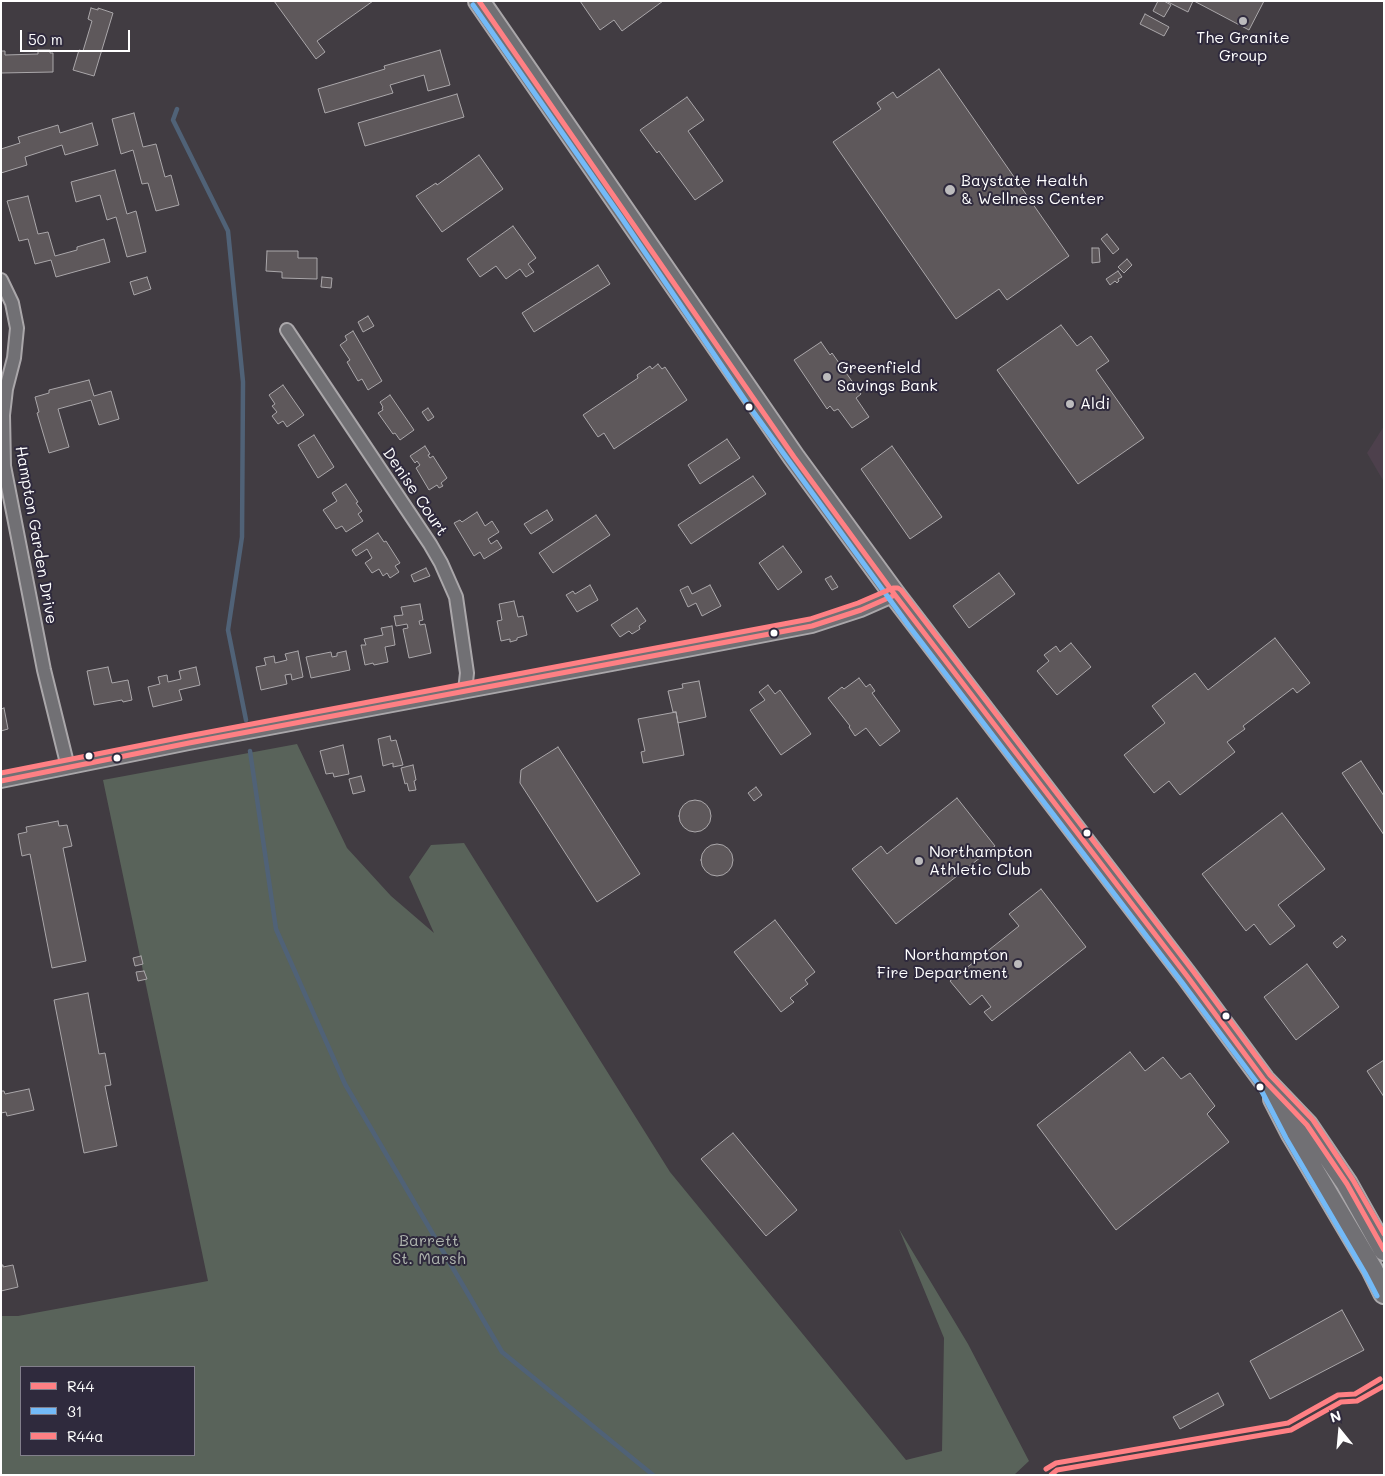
<!DOCTYPE html>
<style>
body{margin:0}
#map{position:relative;width:1385px;height:1476px;overflow:hidden;background:#413c42;font-family:Mali,sans-serif}
canvas{display:block}
.frame{position:absolute;inset:0;border:2px solid #fff;pointer-events:none}
.legend{position:absolute;left:20px;top:1366px;width:175px;height:90px;box-sizing:border-box;background:#2f2a3d;border:1px solid #827f8b;margin:0;padding:6px 9px;list-style:none;font-size:15px;color:#fff}
.legend li{display:flex;align-items:center;gap:10px;height:25px}
.legend b{width:25px;border:1px solid #827f8b}
.north{position:absolute;left:1315px;top:1406px;width:50px;height:50px;-webkit-text-stroke:4px #2f2a3d;paint-order:stroke;rotate:343deg;font-size:14px;font-weight:700;line-height:20px;text-align:center;color:#fff}
.north::after{content:'';display:block;margin:auto;width:18px;height:22px;background:#fff;clip-path:polygon(50% 0,100% 100%,50% 72%,0 100%)}
.scale{position:absolute;left:20px;top:30px;width:110px;height:22px;box-sizing:border-box;border:2px solid #fff;border-top:0;padding-left:6px;font-size:15px;line-height:18px;white-space:nowrap;color:#fff;-webkit-text-stroke:4px #2f2a3d;paint-order:stroke}
</style>
<div id="map">
<canvas width="1385" height="1476"></canvas>
<div class="frame"></div>
<ul class="legend">
<li><b style="height:6px;background:#ff8084"></b>R44</li>
<li><b style="height:6px;background:#73baf8"></b>31</li>
<li><b style="height:6px;background:#ff8084"></b>R44a</li>
</ul>
<div class="north">N</div>
<div class="scale">50 m</div>
</div>
<script>
const ctx = document.querySelector('canvas').getContext('2d');
ctx.lineJoin = 'round';
function fill(path, color) { ctx.fillStyle = color; ctx.fill(path, 'evenodd'); }
const toPath = rows => new Path2D(rows.map(r => 'M' + r).join(''));
function stroke(path, color, width, dash) { ctx.strokeStyle = color; ctx.lineWidth = width; ctx.lineCap = dash ? 'butt' : 'round'; ctx.setLineDash(dash || []); ctx.stroke(path); }
function label(font, color, halo, rows, align = 'center') {
  ctx.font = font + ' Mali,sans-serif'; ctx.lineWidth = 4; ctx.setLineDash([]); ctx.textBaseline = 'middle'; ctx.strokeStyle = halo; ctx.fillStyle = color; for (const [text, x, y, turn = 0] of rows) {
    ctx.save(); ctx.translate(x, y); ctx.rotate((+turn || 0) * Math.PI / 180); ctx.textAlign = isNaN(turn) ? turn : align; if (halo) ctx.strokeText(text, 0, 0); ctx.fillText(text, 0, 0); ctx.restore();
  }
}
fill(toPath([
 [1384,426,1384,482,1367,453]
]), '#4d404c');
fill(toPath([
 [297,744,347,848,391,896,434,933,409,877,431,845,464,843,670,1172,906,1460,942,1451,944,1338,899,1229,968,1344,1029,1461,1014,1475,1,1475,1,1316,18,1316,208,1281,103,780],
 [21,1367,194,1367,194,1455,21,1455]
]), '#59635a');
stroke(toPath([
 [177,109,173,120,228,231,243,382,242,537,228,630,246,720],
 [250,751,276,929,345,1084,502,1352,653,1475]
]), '#506277', 4.5);
const building = toPath([
 [274,1,373,1,317,41,325,52,316,59,274,1],
 [580,1,663,1,622,31,614,20,600,30,580,1],
 [1158,1,1164,1,1171,5,1164,17,1153,11,1158,1],
 [1166,1,1193,1,1188,12,1166,1],
 [1194,1,1264,1,1249,30,1194,1],
 [91,8,98,10,98,8,113,13,94,76,73,70,79,50,83,51,92,21,88,19,91,8],
 [1145,14,1169,27,1164,36,1140,24,1145,14],
 [38,50,50,50,50,53,53,53,53,72,1,73,1,51,5,51,5,55,38,54,38,50],
 [440,50,450,85,428,91,424,75,390,85,393,93,325,113,318,89,385,69,384,66,440,50],
 [939,69,1069,256,1007,300,999,289,956,319,833,142,881,109,877,103,893,92,897,98,939,69],
 [457,94,464,117,365,146,358,123,457,94],
 [687,97,704,120,688,131,723,181,695,200,659,151,657,153,640,130,687,97],
 [134,113,143,147,156,144,165,177,171,175,179,205,156,211,148,183,142,184,133,150,121,154,112,119,134,113],
 [92,123,98,145,65,155,62,145,25,157,27,165,1,173,1,149,20,143,18,137,58,125,60,133,92,123],
 [479,155,503,189,442,232,416,196,436,183,437,185,479,155],
 [115,170,127,214,136,211,146,252,127,257,116,217,107,220,100,195,76,202,71,182,115,170],
 [28,196,38,234,48,232,55,256,77,250,77,247,104,239,110,262,56,277,51,260,35,264,28,239,19,241,7,201,28,196],
 [513,226,536,258,528,264,534,272,526,277,520,269,506,279,496,266,480,277,467,259,513,226],
 [1107,234,1119,249,1113,254,1101,239,1107,234],
 [1092,248,1099,248,1100,262,1092,263,1092,248],
 [267,251,298,251,298,258,317,258,317,279,282,278,282,272,266,271,267,251],
 [1127,259,1132,265,1124,273,1118,267,1127,259],
 [598,265,610,284,534,332,522,313,598,265],
 [1118,271,1122,277,1118,279,1119,281,1117,283,1115,281,1110,285,1106,279,1118,271],
 [147,277,151,289,134,295,130,282,147,277],
 [322,277,332,278,331,288,321,287,322,277],
 [368,316,374,326,363,332,358,322,368,316],
 [1061,325,1077,346,1091,336,1109,361,1096,370,1144,438,1078,484,997,370,1061,325],
 [353,331,382,381,368,390,362,379,358,381,347,362,350,360,340,345,347,340,345,336,353,331],
 [821,342,830,355,832,353,861,394,856,398,869,417,852,428,838,409,834,411,830,406,827,409,794,360,821,342],
 [658,364,662,369,665,367,687,400,614,449,604,433,598,437,583,415,638,378,637,375,650,366,652,369,658,364],
 [89,380,94,396,111,391,119,419,99,425,91,400,58,409,69,447,49,453,37,413,39,412,35,397,49,393,49,390,89,380],
 [283,385,304,415,287,427,283,421,278,424,272,416,277,412,272,406,275,404,269,395,283,385],
 [390,395,414,430,400,440,395,433,393,434,378,413,383,410,382,408,383,407,380,402,390,395],
 [428,408,434,417,428,421,422,412,428,408],
 [314,435,334,467,318,478,298,445,314,435],
 [727,439,740,458,700,484,688,465,727,439],
 [425,446,430,454,428,455,430,458,433,456,447,478,441,483,443,486,439,488,437,485,429,490,416,468,420,465,417,461,415,463,410,456,425,446],
 [892,446,942,517,910,539,861,469,892,446],
 [753,476,766,494,691,544,678,525,753,476],
 [346,484,358,502,356,503,362,511,358,514,363,521,346,532,342,526,336,529,323,510,337,501,332,493,346,484],
 [547,510,553,520,531,534,524,524,547,510],
 [477,512,485,526,492,521,499,532,488,539,491,544,497,540,502,548,484,559,480,552,474,556,454,523,460,520,462,522,477,512],
 [596,515,610,535,553,573,539,553,596,515],
 [378,533,384,542,386,541,400,563,395,566,399,572,390,578,387,573,383,576,379,569,372,573,365,563,372,558,367,549,356,556,352,550,378,533],
 [783,546,802,572,778,590,759,563,783,546],
 [426,568,430,576,414,582,411,575,426,568],
 [999,573,1015,594,969,628,953,606,999,573],
 [831,576,838,587,832,590,825,579,831,576],
 [590,585,598,600,577,612,566,595,573,591,575,594,590,585],
 [710,585,721,606,702,616,696,603,688,607,680,590,688,586,692,594,710,585],
 [514,601,518,617,523,616,527,635,517,638,517,640,510,642,510,639,501,641,497,621,502,620,499,604,514,601],
 [420,604,423,620,419,621,420,625,425,624,431,653,409,658,403,629,408,628,407,624,396,626,394,616,403,615,401,607,420,604],
 [637,608,646,621,639,626,640,629,632,634,629,631,620,637,611,625,637,608],
 [392,626,395,645,385,647,388,662,374,665,373,663,365,665,361,645,366,645,364,639,383,635,381,628,392,626],
 [1275,638,1310,683,1297,693,1293,688,1243,726,1245,729,1227,742,1235,752,1180,795,1169,781,1154,793,1124,755,1165,723,1152,706,1195,673,1208,690,1275,638],
 [1071,643,1091,667,1057,695,1037,671,1049,661,1044,655,1056,646,1060,652,1071,643],
 [298,651,303,677,292,680,291,674,285,675,287,684,261,690,256,667,266,665,264,658,274,656,275,663,287,660,285,654,298,651],
 [346,651,350,670,311,678,306,657,331,652,332,657,337,656,337,653,346,651],
 [108,667,112,683,128,680,132,700,123,702,122,700,94,705,87,671,108,667],
 [196,667,200,685,179,690,182,700,153,707,148,687,160,684,158,677,167,675,168,682,181,679,179,671,196,667],
 [859,678,866,687,870,684,875,691,872,693,900,731,880,746,866,728,855,736,849,727,850,726,828,698,842,687,844,689,859,678],
 [699,681,706,717,678,723,676,712,673,712,668,691,683,688,682,684,699,681],
 [768,685,775,694,780,690,811,734,781,755,750,710,765,700,759,692,768,685],
 [4,708,8,729,1,731,1,709,4,708],
 [676,712,684,755,643,763,641,752,645,751,638,719,676,712],
 [390,736,391,741,396,740,403,765,393,767,393,763,383,766,378,739,390,736],
 [343,745,349,774,334,777,333,773,326,774,320,751,343,745],
 [558,747,640,874,597,902,520,783,521,770,558,747],
 [1361,761,1384,796,1384,835,1342,773,1361,761],
 [413,765,416,780,414,781,416,790,409,791,407,783,405,784,401,768,413,765],
 [361,776,365,791,353,794,349,779,361,776],
 [756,787,762,795,754,801,748,793,756,787],
 [957,798,995,846,896,924,852,869,881,846,887,854,957,798],
 '679 816a16 16 0 1 1 32 0a16 16 0 1 1-32 0Z',
 [1282,813,1325,869,1278,905,1295,926,1270,945,1254,924,1246,931,1202,874,1282,813],
 [58,821,59,826,67,825,72,846,63,848,86,961,52,968,30,854,22,856,18,834,27,832,26,827,58,821],
 '701 860a16 16 0 1 1 32 0a16 16 0 1 1-32 0Z',
 [1041,889,1086,947,992,1021,984,1012,991,1007,982,995,970,1005,950,981,1019,926,1009,914,1041,889],
 [775,920,815,972,805,980,808,984,790,998,794,1002,781,1012,734,952,775,920],
 [1342,936,1346,940,1337,948,1333,943,1342,936],
 [141,956,143,964,135,966,133,958,141,956],
 [1307,964,1339,1007,1296,1040,1264,997,1307,964],
 [144,971,147,979,138,981,136,972,144,971],
 [88,993,99,1054,105,1053,111,1085,105,1086,117,1146,84,1153,54,1000,88,993],
 [1130,1052,1145,1071,1163,1057,1181,1079,1190,1073,1215,1106,1207,1114,1229,1142,1116,1230,1037,1125,1130,1052],
 [1384,1060,1384,1097,1367,1071,1384,1060],
 [29,1089,34,1110,7,1116,6,1112,1,1113,1,1091,4,1091,5,1094,29,1089],
 [733,1133,797,1210,766,1236,701,1159,733,1133],
 [1,1265,3,1265,3,1267,13,1265,18,1287,1,1291,1,1265],
 [1342,1310,1364,1350,1270,1399,1250,1361,1342,1310],
 [1218,1393,1224,1405,1180,1429,1173,1417,1218,1393]
]);
fill(building, '#5e585b');
stroke(building, '#aaa7aa', 1);
const street = toPath([
 [1,280,12,303,17,328,14,358,6,389,3,415,4,466,44,670,68,767],
 [287,330,430,544,441,563,456,597,467,673,465,691],
 [1,781,189,743,687,650,812,626,861,610,895,595]
]);
const primary = toPath([
 [479,1,794,457,895,595,1187,976,1264,1080,1307,1125,1347,1184,1384,1250],
 [1274,1099,1292,1134,1372,1269,1384,1293]
]);
stroke(street, '#aaa7aa', 16);
stroke(primary, '#aaa7aa', 24);
stroke(street, '#717074', 12);
stroke(primary, '#717074', 20);
stroke(toPath([
 [479,1,794,457,895,595,1187,976,1264,1080,1307,1125,1347,1184,1384,1250],
 [1,781,189,743,812,626,861,610,895,595],
 [1051,1475,1057,1470,1291,1430,1341,1402,1357,1401,1384,1386]
]), '#ff8084', 5);
stroke(toPath([
 [473,5,621,217,749,406,909,626,1181,981,1258,1084,1286,1138,1365,1273,1377,1296]
]), '#73baf8', 5);
stroke(toPath([
 [1,773,188,736,810,619,858,603,893,588,898,588,901,590,1193,971,1270,1075,1313,1120,1353,1180,1384,1234],
 [1046,1469,1056,1463,1288,1423,1338,1395,1355,1394,1380,1379]
]), '#ff8084', 5);
for (const [x, y, r, color] of [
 [1243,21,5,"#bcbbbd"],
 [950,190,6,"#bcbbbd"],
 [827,377,5,"#bcbbbd"],
 [1070,404,5,"#bcbbbd"],
 [749,407,4.5,"#fff"],
 [774,633,4.5,"#fff"],
 [89,756,4.5,"#fff"],
 [117,758,4.5,"#fff"],
 [1087,833,4.5,"#fff"],
 [919,861,5,"#bcbbbd"],
 [1018,964,5,"#bcbbbd"],
 [1226,1016,4.5,"#fff"],
 [1260,1087,4.5,"#fff"]
]) { const dot = new Path2D(); dot.arc(x, y, r, 0, 2 * Math.PI); ctx.fillStyle = color; ctx.fill(dot); stroke(dot, '#2f2a3d', 2); }
label('16px', '#fff', '#2f2a3d', [
 ["The Granite",1243,38,"center"],
 ["Group",1243,56,"center"],
 ["Baystate Health",961,181],
 ["& Wellness Center",961,199],
 ["Greenfield",837,368],
 ["Savings Bank",837,386],
 ["Aldi",1080,404],
 ["Northampton",929,852],
 ["Athletic Club",929,870],
 ["Northampton",1008,955,"right"],
 ["Fire Department",1008,973,"right"]
], 'left');
label('16px', '#fff', '#2f2a3d', [
 ["Denise Court",415,492,56],
 ["Hampton Garden Drive",36,535,80]
]);
label('16px', '#aeb4ae', '#2f2a3d', [
 ["Barrett",429,1241],
 ["St. Marsh",429,1259]
]);
</script>
